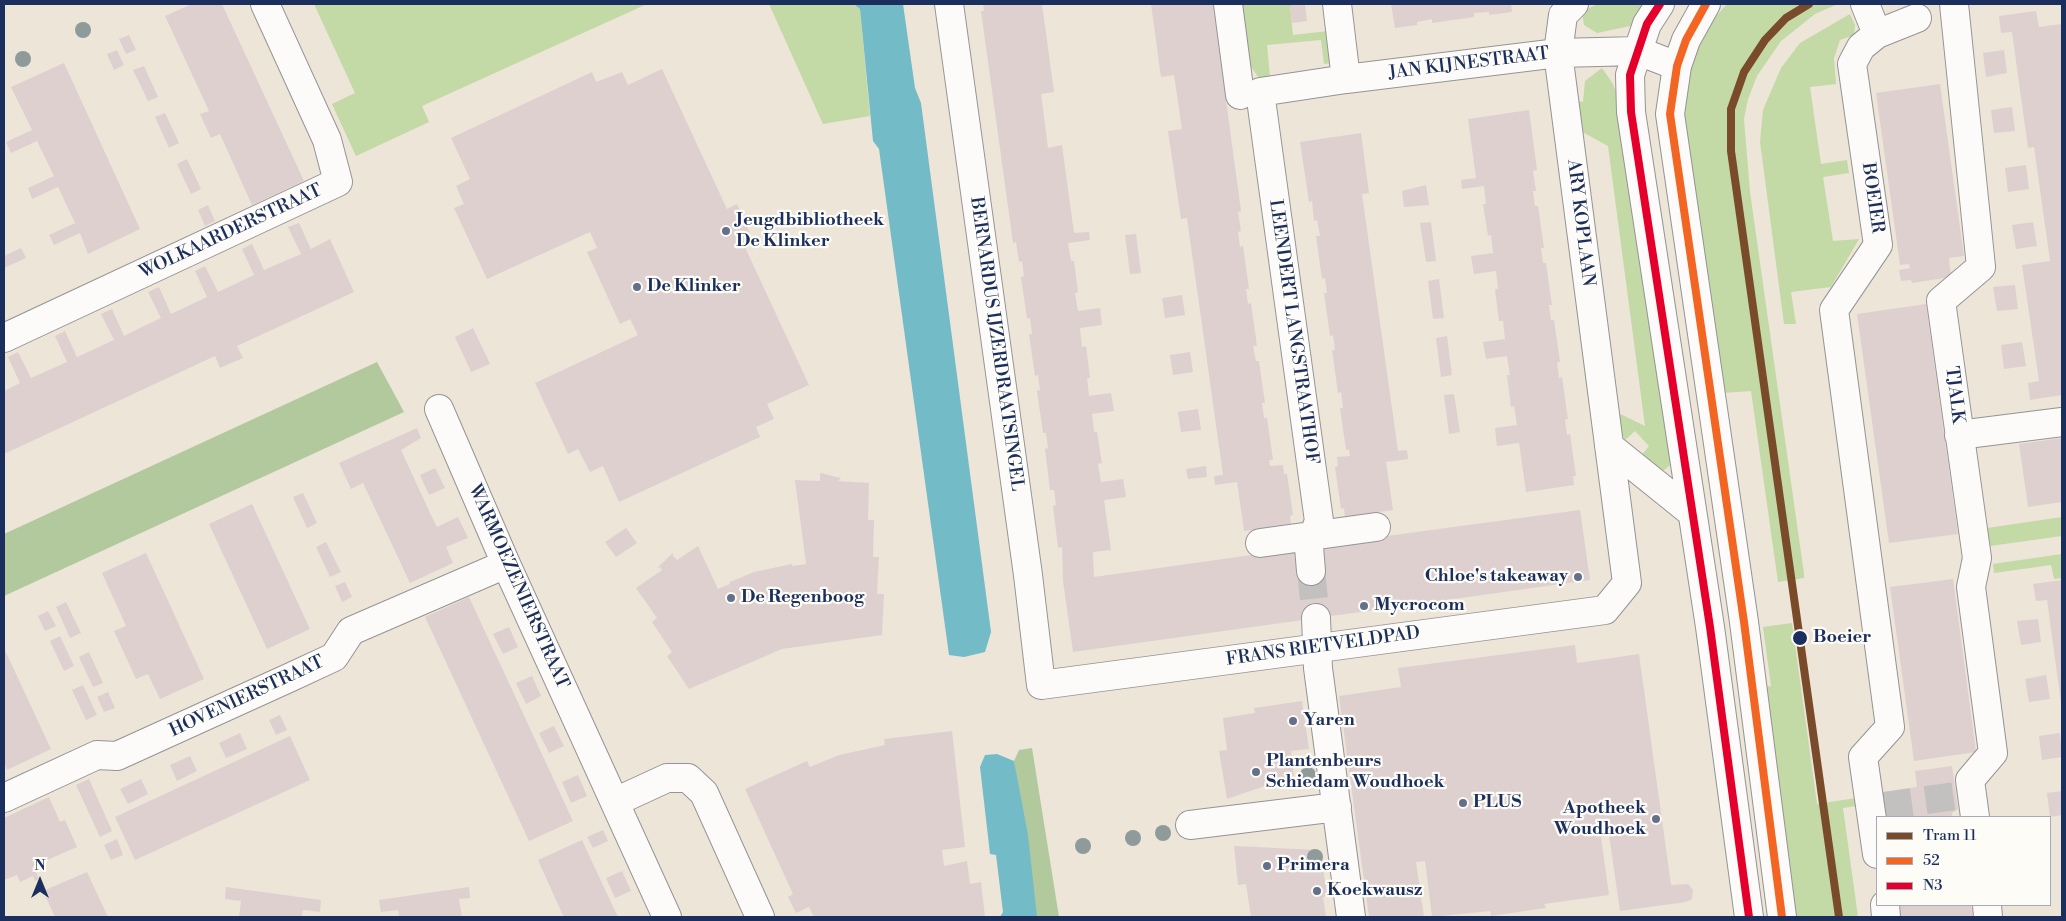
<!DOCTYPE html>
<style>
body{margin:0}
#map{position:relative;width:2066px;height:921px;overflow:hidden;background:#ece5d8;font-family:"Libre Bodoni",serif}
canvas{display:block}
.frame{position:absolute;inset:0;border:5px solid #1b2f5e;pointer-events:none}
.legend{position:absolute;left:1876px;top:816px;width:175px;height:90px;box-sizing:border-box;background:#fdfcf7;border:1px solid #a3aaba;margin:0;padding:6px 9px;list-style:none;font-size:15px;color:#1b2f5e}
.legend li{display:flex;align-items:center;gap:10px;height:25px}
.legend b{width:25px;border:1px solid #a3aaba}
.north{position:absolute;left:15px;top:856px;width:50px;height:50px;-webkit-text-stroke:4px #fdfcf7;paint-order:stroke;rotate:0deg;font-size:14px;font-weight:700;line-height:20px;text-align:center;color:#1b2f5e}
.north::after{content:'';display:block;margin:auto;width:18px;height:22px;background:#1b2f5e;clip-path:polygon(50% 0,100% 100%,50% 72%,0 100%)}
</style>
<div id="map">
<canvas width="2066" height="921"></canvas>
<div class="frame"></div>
<ul class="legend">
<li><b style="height:6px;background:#7a4b2a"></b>Tram 11</li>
<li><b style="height:6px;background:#f26522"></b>52</li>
<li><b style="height:6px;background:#e4002b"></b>N3</li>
</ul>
<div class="north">N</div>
</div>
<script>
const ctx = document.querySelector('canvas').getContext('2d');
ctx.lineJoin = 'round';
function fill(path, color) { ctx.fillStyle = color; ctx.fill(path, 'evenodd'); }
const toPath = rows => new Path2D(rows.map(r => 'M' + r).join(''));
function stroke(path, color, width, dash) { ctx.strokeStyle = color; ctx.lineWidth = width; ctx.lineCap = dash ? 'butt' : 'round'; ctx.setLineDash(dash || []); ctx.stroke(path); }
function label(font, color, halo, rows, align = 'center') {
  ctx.font = font + ' "Libre Bodoni",serif'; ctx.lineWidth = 4.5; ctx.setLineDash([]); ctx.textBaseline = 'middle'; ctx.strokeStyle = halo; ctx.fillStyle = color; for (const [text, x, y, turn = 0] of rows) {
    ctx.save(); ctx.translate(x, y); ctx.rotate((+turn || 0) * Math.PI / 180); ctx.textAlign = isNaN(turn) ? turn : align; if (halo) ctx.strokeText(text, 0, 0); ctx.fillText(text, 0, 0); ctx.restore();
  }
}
fill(toPath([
 [314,4,647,4,422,106,429,122,356,156,332,104,355,93],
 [769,4,857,4,856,6,860,9,870,116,823,124],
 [1240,4,1313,4,1290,6,1293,35,1328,31,1332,63,1324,64,1321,40,1267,45,1270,77,1259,78,1249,64],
 [1597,4,1652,4,1640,24,1597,33,1584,25,1582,12],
 [1727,4,1838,4,1815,14,1781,41,1757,76,1748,99,1744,119,1750,192,1804,574,1804,578,1778,582,1751,391,1722,393,1681,101,1686,68,1704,30],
 [1850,14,1855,25,1854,35,1840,40,1834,58,1836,84,1810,87,1821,164,1847,160,1849,173,1823,177,1833,241,1859,239,1831,287,1791,292,1796,324,1784,324,1760,142,1763,110,1781,68,1800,43],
 [1602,68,1613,84,1623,111,1674,462,1659,474,1641,456,1649,446,1635,431,1625,440,1618,426,1616,412,1645,426,1608,146,1577,129,1578,101,1583,102,1585,81],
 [2062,517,2062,536,1990,546,1987,528],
 [2062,554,2062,578,2054,579,2051,565,1994,573,1993,564],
 [1792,623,1817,804,1856,798,1857,806,1843,808,1858,917,1794,917,1762,687,1771,686,1763,627]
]), '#c3d9a6');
fill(toPath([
 [377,362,404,412,4,596,4,534],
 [1032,748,1059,917,1036,917,1014,761,1019,750]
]), '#b1c99d');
fill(toPath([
 [857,4,903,4,915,88,921,103,991,632,985,652,964,657,949,655,879,149,873,141,860,9,856,6],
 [997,754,1014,761,1028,835,1037,917,1000,917,1003,912,996,855,990,854,980,767,985,755]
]), '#74bbc8');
fill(toPath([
 [192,4,222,4,304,181,252,205,220,134,211,138,200,114,209,111,165,16],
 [983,4,1042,4,1054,92,1041,94,1048,148,1062,145,1074,233,1089,232,1090,240,1068,243,1071,261,1074,261,1078,292,1075,293,1078,311,1100,308,1102,325,1080,328,1082,347,1086,346,1090,378,1087,378,1089,396,1111,393,1114,411,1092,414,1094,432,1097,432,1102,463,1098,464,1101,482,1123,479,1126,497,1104,500,1111,550,1093,552,1094,577,1295,549,1298,573,1327,544,1580,510,1590,580,1073,652,1063,581,1062,547,1058,548,1053,506,1056,505,1054,490,1050,490,1045,449,1048,448,1046,433,1043,433,1037,391,1040,390,1038,375,1035,376,1029,334,1032,334,1030,318,1027,319,1021,277,1024,276,1022,261,1019,262,1016,242,1013,243,981,11,984,11],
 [1151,4,1213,4,1241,211,1238,212,1241,231,1238,232,1240,247,1243,246,1249,289,1246,289,1248,304,1251,303,1257,346,1253,346,1256,361,1259,361,1265,403,1262,403,1264,418,1267,418,1273,460,1269,460,1270,466,1283,465,1284,474,1287,474,1293,515,1290,516,1291,525,1244,531,1237,482,1215,485,1214,476,1223,475,1187,218,1181,219,1168,131,1182,129,1174,75,1161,77],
 [1391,4,1511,4,1512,12,1489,15,1489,12,1474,13,1474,17,1432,23,1432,19,1417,22,1417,25,1395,28],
 [1305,5,1307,21,1292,23,1290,6],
 [2036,11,2039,27,2062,24,2062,395,2030,400,2028,383,2039,381,2022,265,2050,261,2034,147,2028,148,2012,32,2001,33,1999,16],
 [129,35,136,50,126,54,119,39],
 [117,50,124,65,114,70,107,54],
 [2004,50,2007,73,1986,77,1983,53],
 [64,63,140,229,88,254,80,233,54,245,49,235,75,223,58,187,32,199,28,188,54,176,37,141,11,153,6,142,32,130,11,87],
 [144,66,158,97,148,101,133,70],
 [662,69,727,209,737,204,753,240,744,245,809,385,767,404,774,419,756,427,760,437,619,502,603,466,590,472,578,449,568,454,535,383,638,335,630,319,620,324,587,252,597,248,590,232,487,279,454,208,464,204,456,186,470,179,451,138,592,72,596,82,622,72,628,85],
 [1940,84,1964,256,1949,258,1951,277,1912,283,1911,280,1901,281,1899,270,1910,268,1909,264,1900,265,1876,93],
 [2012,107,2015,131,1994,133,1991,110],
 [1529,110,1537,170,1533,171,1536,191,1533,191,1535,206,1538,206,1544,248,1541,248,1543,263,1546,263,1552,305,1549,305,1551,320,1554,320,1560,362,1557,362,1559,378,1562,377,1568,419,1565,419,1567,435,1570,434,1576,476,1573,476,1574,485,1526,492,1519,443,1497,446,1495,428,1517,425,1514,406,1511,407,1507,375,1510,375,1507,356,1486,359,1483,342,1505,339,1503,321,1499,321,1495,289,1498,289,1496,271,1474,274,1471,256,1493,253,1491,235,1488,236,1483,204,1486,204,1484,186,1462,189,1461,180,1476,178,1468,119],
 [165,113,179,143,169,148,155,117],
 [1361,133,1369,193,1362,194,1398,451,1407,450,1408,459,1386,462,1393,510,1345,517,1344,508,1341,509,1335,467,1338,466,1337,457,1350,456,1349,449,1346,450,1340,408,1343,408,1341,392,1338,393,1332,350,1335,350,1333,335,1330,336,1327,314,1324,293,1327,293,1325,278,1322,279,1316,236,1320,236,1317,220,1314,221,1312,201,1309,202,1300,142],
 [187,159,201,189,191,194,177,164],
 [2026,165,2029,189,2008,192,2005,168],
 [1426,185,1429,205,1404,207,1402,191],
 [208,205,215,221,205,226,198,210],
 [1431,222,1436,261,1426,262,1420,223],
 [2033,222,2037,246,2016,249,2012,225],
 [299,223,311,249,330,239,354,292,237,346,243,358,220,368,215,356,4,454,4,391,20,383,8,357,18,352,31,378,67,362,55,336,65,331,77,357,114,340,101,314,112,309,124,336,142,327,161,318,148,292,159,287,171,314,207,297,195,271,205,266,218,292,254,275,242,249,252,244,264,270,301,254,288,227],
 [1136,234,1141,273,1130,274,1125,235],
 [21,248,26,258,4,268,4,256],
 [1439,279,1444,318,1433,319,1428,281],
 [2015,285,2018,309,1997,311,1993,287],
 [1182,295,1185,315,1165,318,1162,298],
 [1926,304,1958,534,1889,543,1857,314],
 [473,328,490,364,471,372,455,337],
 [1447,336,1452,375,1441,377,1436,338],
 [2022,342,2026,366,2004,369,2001,345],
 [1190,352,1193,372,1173,375,1170,355],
 [1454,394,1460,432,1449,434,1444,395],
 [1198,409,1201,430,1181,432,1178,412],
 [417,428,421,438,401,450,430,513,437,527,458,517,468,538,446,547,453,563,410,583,363,483,351,489,339,463],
 [2062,438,2062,502,2028,507,2019,444],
 [1206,466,1207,477,1188,479,1186,469],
 [435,468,445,488,429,495,420,475],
 [820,473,841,478,838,481,869,483,868,520,874,520,873,557,879,557,877,594,884,594,882,635,782,649,689,689,667,656,672,652,652,622,657,618,636,588,662,570,660,567,657,568,673,553,673,556,677,560,698,546,718,589,730,584,730,582,754,572,792,564,792,566,806,564,795,480,820,481],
 [303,493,317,523,307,528,293,497],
 [252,504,310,629,267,649,209,524],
 [626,528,637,543,616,557,605,542],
 [326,542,341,572,330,577,316,547],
 [146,553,204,679,160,699,148,674,136,679,114,631,126,626,102,573],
 [1953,579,1976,752,1914,761,1890,587],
 [2062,580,2062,703,2061,703,2047,600,2036,601,2033,584],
 [345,582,352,597,342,602,335,586],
 [469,597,573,821,529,841,425,617],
 [66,602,81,633,70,638,56,607],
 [48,611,56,626,45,631,38,616],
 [2038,619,2041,642,2021,645,2017,621],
 [509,627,518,647,503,654,493,634],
 [60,636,74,666,64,671,50,641],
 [1575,645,1577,663,1639,654,1671,885,1688,884,1693,890,1692,899,1686,902,1620,911,1609,835,1601,837,1609,895,1544,904,1546,908,1491,916,1490,911,1432,917,1425,861,1416,862,1424,917,1369,917,1339,696,1401,687,1398,668],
 [4,648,51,749,7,770,4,762],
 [89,652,103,683,93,687,79,657],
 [2046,675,2050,699,2029,702,2025,679],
 [532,676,541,696,526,704,516,683],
 [83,685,97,715,86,720,72,690],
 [108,692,115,708,104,712,97,697],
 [1302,701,1309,749,1291,751,1294,776,1227,799,1219,751,1227,750,1223,718,1255,713,1254,708],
 [280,715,287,730,276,735,269,720],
 [554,726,564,746,549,753,539,733],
 [952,731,965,847,942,850,944,866,967,861,970,884,981,882,985,917,814,917,809,907,796,913,788,897,793,894,745,789,807,761,810,767,839,755,885,745,884,739],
 [240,733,247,749,226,758,219,743],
 [2060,733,2062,757,2042,760,2039,736],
 [290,736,310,780,135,860,115,817],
 [190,756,197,771,177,781,170,765],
 [1952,766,1958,809,1952,813,1952,817,1885,817,1882,792,1917,787,1915,771],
 [578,775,587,796,571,803,562,782],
 [89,779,112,831,100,837,76,785],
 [141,779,148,794,128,804,120,789],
 [2062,791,2062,815,2050,817,2047,793],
 [49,797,60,822,65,820,77,847,33,866,39,879,35,881,33,876,20,882,17,875,4,880,4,818],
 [603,830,608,841,593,848,587,837],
 [117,839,123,855,111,860,104,845],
 [582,840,594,866,618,917,564,917,561,911,538,860],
 [1234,846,1319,850,1328,896,1323,897,1326,917,1251,917,1246,884,1238,885],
 [622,871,631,891,615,898,606,878],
 [87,872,108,917,55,917,43,891],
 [226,887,321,900,320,912,303,910,302,917,239,917,241,901,225,899],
 [469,887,470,898,459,899,462,917,399,917,398,910,381,912,379,900],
 [1898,905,1971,905,1973,917,1899,917]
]), '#dfd0d0');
stroke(toPath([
 [1311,571,1316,618],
 [1884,806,1956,796]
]), '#c2c1c0', 28, [28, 14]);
const minor = toPath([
 [949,4,1028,575,1041,685,1605,610,1627,583,1558,53,1563,15,1574,4],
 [1228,4,1240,95],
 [1337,4,1346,79],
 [1660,4,1647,24,1630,75,1631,112,1710,627,1749,917],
 [1706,4,1686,40,1677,66,1670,114,1744,622,1782,917],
 [1865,4,1877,34],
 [1954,4,1981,267,1941,301,1977,558,1971,587,1993,753,1970,780,1975,817],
 [4,338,338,182,327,140,265,4],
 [439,409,506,564,667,917],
 [1959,435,2062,422],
 [1609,446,1691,512],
 [1260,543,1376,527],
 [1311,571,1309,547,1319,521,1260,92,1346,79,1558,53,1638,51,1677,66],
 [1316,618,1318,668,1351,917],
 [4,798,97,755,117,756,291,677,334,657,351,631,506,564],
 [615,802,667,778,688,778,704,793,760,917],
 [1190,825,1337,807],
 [1877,854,1863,757,1890,727,1834,310,1878,245,1852,64,1861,47,1877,34,1917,18],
 [1885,905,1886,917],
 [1987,905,1988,917]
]);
stroke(minor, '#959495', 30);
stroke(minor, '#fcfbf9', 28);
stroke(toPath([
 [1706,4,1686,40,1677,66,1670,114,1744,622,1782,917]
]), '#f26522', 8);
stroke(toPath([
 [1660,4,1647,24,1630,75,1631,112,1710,627,1749,917]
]), '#e4002b', 8);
stroke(toPath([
 [1809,4,1786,18,1765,40,1744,72,1731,109,1731,151,1839,917]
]), '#7a4b2a', 8);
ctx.fillStyle = '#8f9b9a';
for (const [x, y] of [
 [83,30],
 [23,59],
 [1308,775],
 [1163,833],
 [1133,838],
 [1083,846],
 [1315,857]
]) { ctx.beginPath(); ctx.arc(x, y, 8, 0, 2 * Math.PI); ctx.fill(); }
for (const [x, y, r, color] of [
 [726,231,5,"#646f89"],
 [637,287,5,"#646f89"],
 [1578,577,5,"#646f89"],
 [731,598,5,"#646f89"],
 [1364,606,5,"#646f89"],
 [1800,638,8,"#1b2f5e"],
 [1293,721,5,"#646f89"],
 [1256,772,5,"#646f89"],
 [1463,803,5,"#646f89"],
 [1656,819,5,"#646f89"],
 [1267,866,5,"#646f89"],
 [1317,891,5,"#646f89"]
]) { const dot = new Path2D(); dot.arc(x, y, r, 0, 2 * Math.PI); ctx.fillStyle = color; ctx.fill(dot); stroke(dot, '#fdfcf7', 2); }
label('18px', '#1b2f5e', '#fdfcf7', [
 ["JAN KIJNESTRAAT",1469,64,-7],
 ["BOEIER",1872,198,82],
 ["ARY KOPLAAN",1580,223,83],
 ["WOLKAARDERSTRAAT",231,232,-25],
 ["LEENDERT LANGSTRAATHOF",1293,332,82],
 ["BERNARDUS IJZERDRAATSINGEL",996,344,82],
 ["TJALK",1954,395,83],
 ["WARMOEZENIERSTRAAT",518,587,66],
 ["FRANS RIETVELDPAD",1323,647,-8],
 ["HOVENIERSTRAAT",247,697,-25]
]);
label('bold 18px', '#1b2f5e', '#fdfcf7', [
 ["Jeugdbibliotheek",736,221],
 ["De Klinker",736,242],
 ["De Klinker",647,287],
 ["Chloe's takeaway",1568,577,"right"],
 ["De Regenboog",741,598],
 ["Mycrocom",1374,606],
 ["Yaren",1303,721],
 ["Plantenbeurs",1266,762],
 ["Schiedam Woudhoek",1266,783],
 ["PLUS",1473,803],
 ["Apotheek",1646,809,"right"],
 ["Woudhoek",1646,830,"right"],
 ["Primera",1277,866],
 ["Koekwausz",1327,891]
], 'left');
label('bold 18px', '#1b2f5e', '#fdfcf7', [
 ["Boeier",1813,638]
], 'left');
</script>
